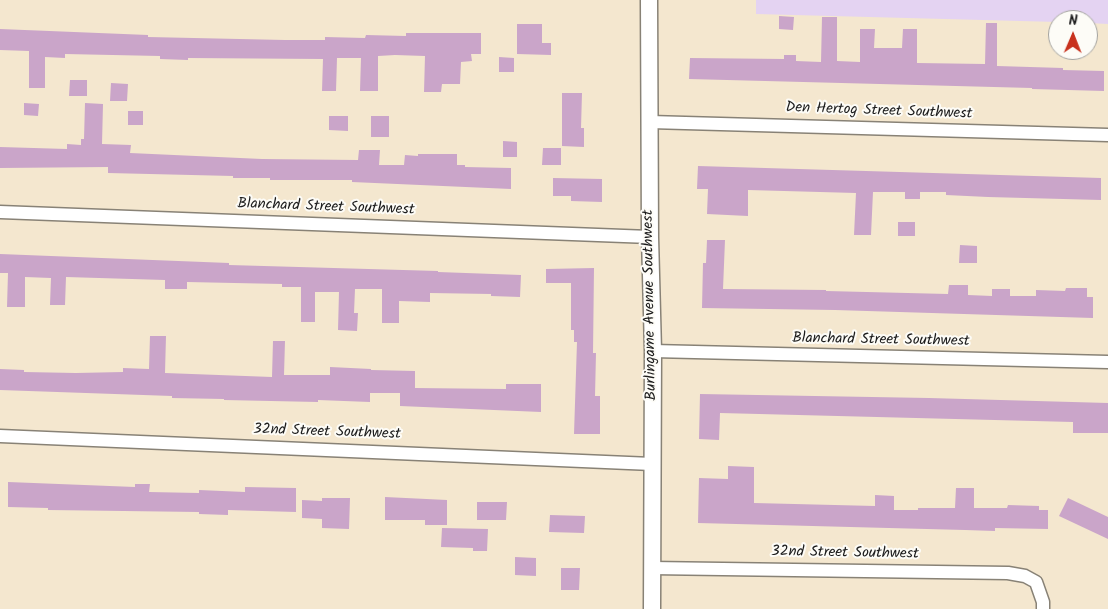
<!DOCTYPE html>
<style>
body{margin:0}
#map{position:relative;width:1108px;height:609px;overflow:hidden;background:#f4e7cf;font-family:Kalam,sans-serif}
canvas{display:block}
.north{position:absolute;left:1048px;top:10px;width:50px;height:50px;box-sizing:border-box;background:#fdfcf7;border:1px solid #a3a29f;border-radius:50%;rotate:1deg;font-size:14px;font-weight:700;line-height:20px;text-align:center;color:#1c1c1c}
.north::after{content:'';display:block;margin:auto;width:18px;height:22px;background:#c8321e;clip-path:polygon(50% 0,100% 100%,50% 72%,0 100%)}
</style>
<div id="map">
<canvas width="1108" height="609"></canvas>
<div class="north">N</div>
</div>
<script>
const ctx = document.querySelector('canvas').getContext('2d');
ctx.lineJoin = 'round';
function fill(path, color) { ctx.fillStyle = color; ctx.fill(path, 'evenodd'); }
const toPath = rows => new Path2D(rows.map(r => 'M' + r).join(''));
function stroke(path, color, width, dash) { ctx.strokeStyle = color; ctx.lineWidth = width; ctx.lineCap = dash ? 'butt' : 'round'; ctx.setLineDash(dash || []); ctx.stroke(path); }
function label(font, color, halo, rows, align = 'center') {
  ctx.font = font + ' Kalam,sans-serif'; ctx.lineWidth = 4; ctx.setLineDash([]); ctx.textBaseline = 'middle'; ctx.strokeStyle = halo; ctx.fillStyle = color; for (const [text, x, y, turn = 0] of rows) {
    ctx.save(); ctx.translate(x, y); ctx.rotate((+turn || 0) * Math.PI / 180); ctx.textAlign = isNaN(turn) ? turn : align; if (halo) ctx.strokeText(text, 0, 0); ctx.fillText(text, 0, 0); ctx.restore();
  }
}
fill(toPath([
 [756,0,1108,0,1108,24,1088,23,1088,20,1058,20,1058,22,756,14]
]), '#e4d3f2');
fill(toPath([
 [779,16,794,17,793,30,779,29],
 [822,17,837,17,837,61,860,62,860,29,875,29,874,48,902,48,903,29,917,29,917,63,985,64,986,23,997,23,997,66,1063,68,1063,70,1104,71,1104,91,1032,89,1032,88,689,79,690,58,784,59,784,55,796,55,796,61,821,62],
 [517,24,542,24,542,43,551,43,551,55,517,54],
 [0,29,148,35,148,37,285,40,325,40,325,37,365,38,366,35,406,36,406,33,481,33,481,54,471,54,472,61,461,62,460,84,442,84,441,92,424,92,425,56,395,55,378,56,378,91,360,91,361,58,337,58,336,91,322,91,323,59,188,58,188,60,160,59,160,56,65,54,65,58,45,57,45,88,29,88,29,51,0,50],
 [499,57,514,58,514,72,499,72],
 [70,80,87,80,87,96,69,96],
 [111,83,128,84,127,101,110,101],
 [562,93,582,93,581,128,584,128,584,147,562,146],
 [24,103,39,104,38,116,24,115],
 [85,103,103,104,102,144,131,145,130,153,262,159,358,160,359,150,380,150,379,165,404,165,405,155,418,156,418,154,457,154,457,165,465,165,465,167,511,168,511,189,352,182,352,180,270,180,270,178,233,178,233,176,108,173,108,167,0,168,0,147,67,149,67,144,81,145,81,139,84,139],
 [128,111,143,111,143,125,128,125],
 [329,116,348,116,348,131,329,130],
 [371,116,389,116,389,137,371,137],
 [503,141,517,142,517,157,503,157],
 [543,148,561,148,561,165,542,165],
 [698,166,1101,178,1101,200,988,197,946,195,946,192,920,192,920,199,905,199,905,192,873,192,871,235,854,235,856,193,748,190,748,216,707,214,708,189,697,189],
 [553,178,602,179,602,202,571,201,571,196,553,196],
 [898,222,915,222,915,236,898,236],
 [707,240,725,240,723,289,826,290,826,291,948,294,949,285,968,285,968,295,992,296,992,289,1010,289,1010,296,1036,296,1036,290,1065,291,1066,288,1087,288,1087,297,1093,297,1093,318,835,310,702,308,703,263,706,263],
 [960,245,977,246,977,263,959,263],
 [0,254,229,263,229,265,438,271,438,272,521,275,520,297,491,296,491,294,430,293,430,302,399,301,399,323,382,323,382,289,355,289,354,313,358,313,357,331,338,330,339,292,315,292,315,322,301,322,301,287,282,287,282,284,187,282,187,289,165,289,165,280,66,277,65,305,50,305,51,278,25,277,25,307,7,307,8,273,0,273],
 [594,268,593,353,596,353,595,396,600,396,600,434,574,434,577,342,574,342,574,330,571,330,571,283,546,283,546,269],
 [150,336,166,336,165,373,272,377,273,341,285,341,284,375,330,375,330,367,371,369,371,370,415,371,415,388,506,389,506,384,541,384,541,412,400,406,400,393,370,393,370,402,318,400,318,402,224,400,224,399,172,398,172,396,0,390,0,369,24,370,24,372,76,373,123,372,123,368,149,369],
 [700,394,929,398,1108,403,1108,433,1073,433,1073,422,720,413,719,440,699,439],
 [728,466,754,467,754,503,875,506,875,495,894,496,894,510,918,510,918,508,955,508,956,488,974,488,974,508,1007,508,1008,505,1039,506,1039,510,1048,510,1048,529,995,528,995,531,965,530,698,523,699,478,728,479],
 [8,482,135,487,135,484,150,484,149,492,199,493,199,490,245,492,245,487,296,488,296,512,228,510,228,515,199,514,199,512,48,510,48,508,8,507],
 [385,497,447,500,447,525,425,525,425,520,385,520],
 [322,498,350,498,349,529,322,528,322,519,302,518,302,500,322,501],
 [1068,498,1108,517,1108,539,1059,516],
 [477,502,507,502,506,520,477,520],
 [550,515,585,516,584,533,549,532],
 [442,528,488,529,487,551,473,551,473,548,441,547],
 [515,557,536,558,536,576,515,575],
 [561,568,580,568,579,590,561,590]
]), '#caa5c9');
const minor = toPath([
 [650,122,1108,135],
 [0,212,650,237],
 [653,351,1108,362],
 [0,436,652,464],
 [651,568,1008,573,1025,576,1036,582,1043,602,1043,609]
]);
const tertiary = toPath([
 [649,0,650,237,653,351,652,609]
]);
stroke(minor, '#888276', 15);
stroke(tertiary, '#888276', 19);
stroke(minor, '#fff', 12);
stroke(tertiary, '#fff', 16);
label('15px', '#1c1c1c', '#fdfcf7', [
 ["Den Hertog Street Southwest",879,112,2],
 ["Blanchard Street Southwest",326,208,2],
 ["Burlingame Avenue Southwest",651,305,-91],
 ["Blanchard Street Southwest",881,341,1],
 ["32nd Street Southwest",327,433,2],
 ["32nd Street Southwest",845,554,1]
]);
</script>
